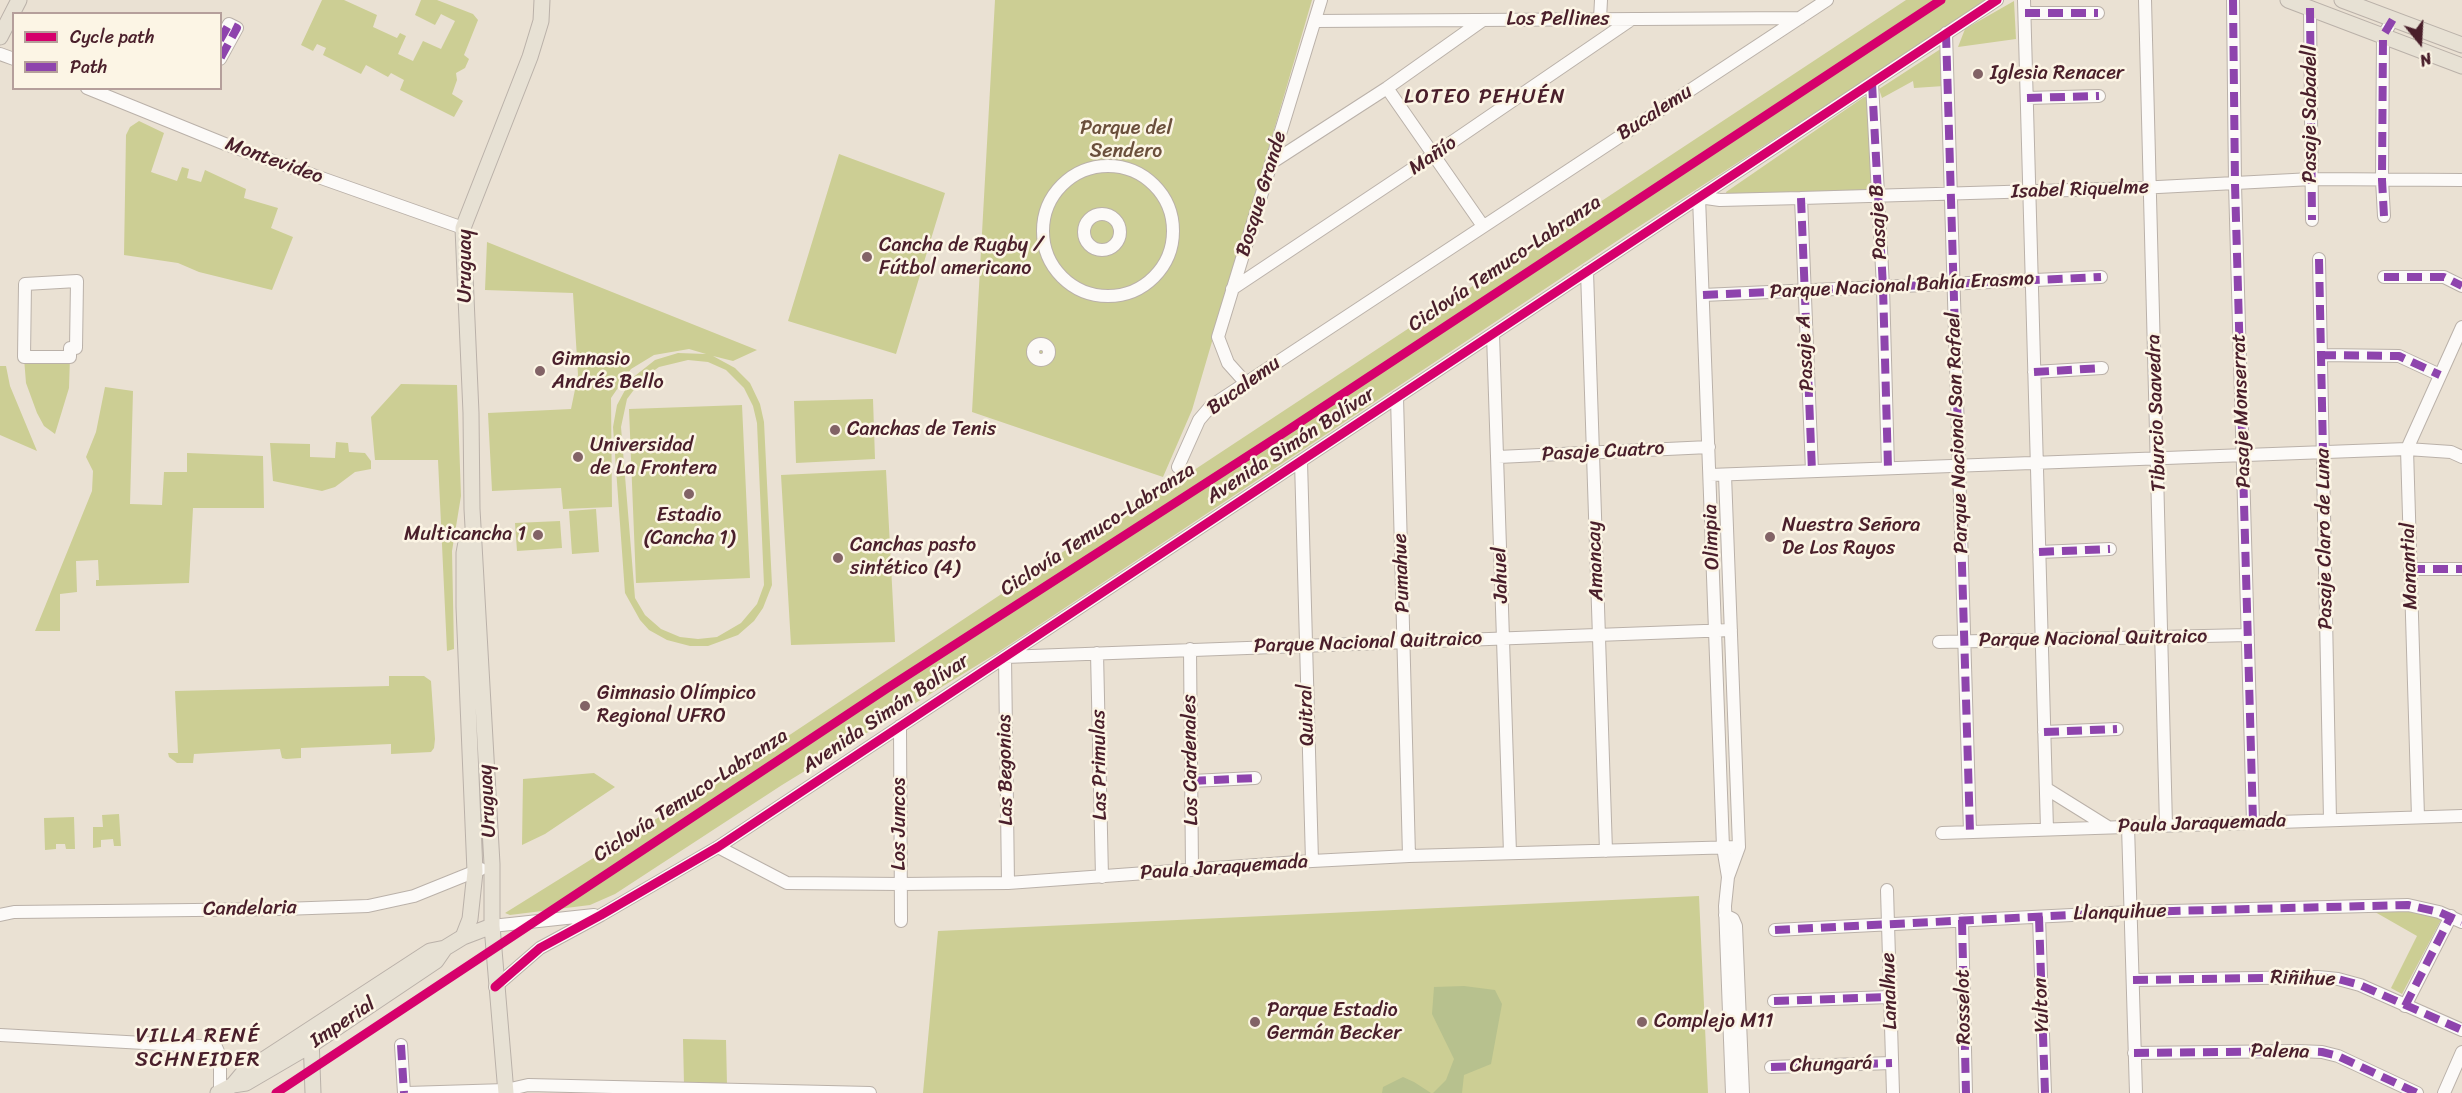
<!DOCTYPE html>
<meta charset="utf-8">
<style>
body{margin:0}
#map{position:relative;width:2462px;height:1093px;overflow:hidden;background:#eae1d3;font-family:Sriracha,sans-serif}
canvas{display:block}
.legend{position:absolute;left:12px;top:12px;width:210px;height:78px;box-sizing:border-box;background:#fcf5e5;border:2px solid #b59f9b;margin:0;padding:8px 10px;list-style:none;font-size:18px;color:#4a1f2b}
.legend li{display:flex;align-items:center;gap:12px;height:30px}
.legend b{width:30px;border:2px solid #b59f9b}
.north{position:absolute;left:2390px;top:12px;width:60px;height:60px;-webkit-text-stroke:4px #fcf5e5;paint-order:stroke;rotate:162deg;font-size:16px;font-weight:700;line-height:24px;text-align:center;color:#4a1f2b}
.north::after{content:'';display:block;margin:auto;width:21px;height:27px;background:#4a1f2b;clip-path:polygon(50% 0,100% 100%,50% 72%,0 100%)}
</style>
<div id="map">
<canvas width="2462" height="1093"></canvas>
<ul class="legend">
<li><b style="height:8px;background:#d6006c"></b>Cycle path</li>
<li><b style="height:8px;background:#8e44ad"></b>Path</li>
</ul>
<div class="north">N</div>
</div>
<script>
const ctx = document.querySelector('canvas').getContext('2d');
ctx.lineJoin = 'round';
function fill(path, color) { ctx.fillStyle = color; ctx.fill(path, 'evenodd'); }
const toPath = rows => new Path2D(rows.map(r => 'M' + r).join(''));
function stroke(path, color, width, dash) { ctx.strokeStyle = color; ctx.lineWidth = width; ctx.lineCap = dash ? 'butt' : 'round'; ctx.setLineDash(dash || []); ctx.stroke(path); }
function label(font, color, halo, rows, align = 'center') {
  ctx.font = font + ' Sriracha,sans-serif'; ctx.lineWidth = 5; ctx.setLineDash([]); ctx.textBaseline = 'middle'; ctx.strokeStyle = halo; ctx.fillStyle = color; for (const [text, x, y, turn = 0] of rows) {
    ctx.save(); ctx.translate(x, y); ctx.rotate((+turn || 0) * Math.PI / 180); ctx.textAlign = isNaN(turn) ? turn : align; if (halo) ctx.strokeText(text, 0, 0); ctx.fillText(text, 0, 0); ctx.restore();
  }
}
fill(toPath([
 [322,0,344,0,377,15,373,27,397,38,400,33,406,36,398,54,413,61,423,41,441,49,455,21,441,14,435,25,415,15,421,0,437,0,473,14,478,20,464,55,469,59,465,68,456,73,457,80,452,94,463,101,454,117,400,90,404,80,391,73,388,77,366,65,361,74,323,55,326,48,317,44,313,51,301,45],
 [995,0,1312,0,1192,410,1163,477,972,412],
 [1906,0,1989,0,1629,233,997,653,782,785,615,894,590,905,510,915,505,913,770,748,1009,589,1144,496,1188,474],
 [2014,1,2016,39,1958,47,1965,29],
 [1939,50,1944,51,1944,86,1914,88,1913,81,1882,98,1879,89],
 [1864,97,1868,97,1871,185,1864,192,1727,196,1726,192],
 [139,121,164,133,151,172,177,181,182,167,189,169,187,178,201,182,205,170,246,189,244,198,278,208,271,228,293,237,272,290,199,272,178,263,124,255,126,135,130,127],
 [839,154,945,193,896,354,788,321],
 [487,242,757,350,733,361,713,356,735,368,750,383,760,404,764,422,772,585,763,608,754,621,738,635,708,646,690,646,667,640,649,630,640,620,625,593,613,427,617,405,631,379,655,360,678,353,706,354,689,349,654,355,631,369,611,398,612,507,563,509,561,488,492,491,488,413,571,409,578,375,573,293,485,290],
 [688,360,708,362,726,370,744,388,753,406,757,423,764,585,757,604,741,623,717,637,698,639,680,637,661,629,645,615,635,598,621,427,627,399,642,379,659,367],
 [70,357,69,388,55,434,44,426,37,413,26,383,24,358],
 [0,366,6,366,10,386,37,451,0,435],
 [401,384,457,385,461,496,452,551,454,649,447,651,438,460,375,460,371,417],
 [105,387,133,391,130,504,162,505,164,472,187,472,187,453,263,456,264,508,193,508,189,583,96,586,96,580,99,580,98,560,76,561,77,592,60,594,60,631,35,631,92,491,93,471,86,457,96,432],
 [873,399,875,459,796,463,794,401],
 [742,405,750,578,636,583,629,409],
 [336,442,348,443,349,452,365,453,371,461,371,469,355,472,335,487,322,491,273,481,270,443,310,444,310,457,335,458],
 [886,470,895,642,791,645,781,475],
 [596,509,599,552,572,554,569,511],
 [560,521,562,548,517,551,515,523],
 [389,676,424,676,431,681,435,739,434,748,431,752,391,754,391,744,301,748,301,758,286,759,282,758,280,749,194,754,193,763,177,763,169,757,168,753,178,753,175,691,389,686],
 [594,773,615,787,545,834,522,845,523,779],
 [119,814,121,846,114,846,113,839,101,840,101,847,93,848,93,827,103,827,102,815],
 [74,817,75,849,66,849,65,844,56,844,56,849,45,850,44,818],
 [1699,896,1708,1093,923,1093,938,931],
 [2424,909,2442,918,2402,994,2391,988,2417,936,2375,912],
 [683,1039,726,1040,727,1085,684,1085]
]), '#ccce94');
fill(toPath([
 [1464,986,1495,990,1502,1004,1491,1064,1464,1075,1462,1093,1433,1093,1446,1080,1454,1059,1432,1014,1434,987],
 [1403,1077,1414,1082,1431,1093,1382,1093,1383,1087]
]), '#b7c18e');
const minor = toPath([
 [2024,0,2047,829],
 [2145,0,2166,825],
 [2233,0,2235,184,2253,822],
 [2310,8,2312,220],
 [2025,13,2098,13],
 [1600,19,1601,0],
 [1315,21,1800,18],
 [1946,33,1970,832],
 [220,40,229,24,237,28,220,59],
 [0,54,14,59],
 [1872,83,1883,287,1888,468],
 [87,88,225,144,463,228],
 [1387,88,1483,226],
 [2027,98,2099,96],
 [1271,163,1387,88,1483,20],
 '1043 231a65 65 0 1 1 130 0a65 65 0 1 1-130 0Z',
 [1699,197,1720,200,1801,198,2139,188,2312,179,2462,180],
 [1699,197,1723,847,1728,877],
 [1801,198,1812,471],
 '1084 232a18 18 0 1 1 36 0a18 18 0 1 1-36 0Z',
 [2384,216,2382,180,2383,36,2393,19],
 [2319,259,2330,820],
 [1587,271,1606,851],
 [2384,277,2444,277,2462,286],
 [77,281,76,348,70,348,70,357,24,357,25,284,77,281],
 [1232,289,1433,155,1632,19],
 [1703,295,2101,277],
 [1493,334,1510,853],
 '1033 352a8 8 0 1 1 16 0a8 8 0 1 1-16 0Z',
 [2321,355,2399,356,2440,375],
 [2034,372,2102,368],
 [1245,382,1228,363,1218,337,1321,0],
 [1397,397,1409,856],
 [1498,457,1709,447],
 [1301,461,1312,861],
 [1178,467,1199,420,1211,406,1827,0],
 [1710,475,2407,449,2451,452,2462,457],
 [1725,475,1739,847,1728,877,1725,906,1732,1093],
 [2039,552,2110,549],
 [2410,569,2462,569],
 [1939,642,2248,635],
 [1190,649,1192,870],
 [1097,653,1102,877],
 [900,726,901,921],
 [2044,732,2117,729],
 [1191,781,1255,778],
 [2047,789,2108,827],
 [2418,817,2407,449,2462,327],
 [2128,826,2136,1093],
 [1942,833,2462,816],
 [718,847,787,883,901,884,1008,883,1312,861,1409,856,1739,847],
 [1008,883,1005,657,1731,630],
 [1887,890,1893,1093],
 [0,915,14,912,283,909,368,906,414,896,481,869],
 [1725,915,1733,919,1736,926,1743,1093],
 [2039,917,2045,1093],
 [1962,920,1966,1093],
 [492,926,594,915],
 [1775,930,2131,912,2408,905,2439,912,2462,922],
 [2133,980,2318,977,2338,979,2360,985,2462,1030],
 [495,987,540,948,601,915,718,847,1997,0],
 [1774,1001,1890,997],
 [2405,1006,2451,916],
 [0,1035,216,1047,220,1056,220,1091],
 [401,1045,404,1093],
 [2134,1053,2298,1051,2322,1052,2338,1056,2417,1093],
 [1771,1067,1892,1063],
 [407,1093,506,1090,528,1085,870,1093],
 [2444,1093,2462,1052]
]);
const major = toPath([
 [2288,0,2462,66],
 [2342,0,2462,45],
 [0,37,19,0],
 [463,937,470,919,475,872,464,607,464,553,467,537],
 [311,1037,313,1093],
 [233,1085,246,1083,311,1045,436,961,445,948],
 [218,1093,233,1085,243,1073,430,951,445,948,463,937,492,926],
 [506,1093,492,926,492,864,472,509,471,413,463,228,530,57,541,21,542,0]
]);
stroke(minor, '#bab1a9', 14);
stroke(major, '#bab1a9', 17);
stroke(minor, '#fcfaf8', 12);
stroke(major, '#e7e1d4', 15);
stroke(toPath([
 [2233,0,2235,184,2253,822],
 [2310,8,2312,220],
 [2025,13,2098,13],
 [1946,33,1970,832],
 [220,40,229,24,237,28,220,59],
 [1872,83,1883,287,1888,468],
 [2027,98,2099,96],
 [1801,198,1812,471],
 [2384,216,2382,180,2383,36,2393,19],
 [2319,259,2323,452],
 [2384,277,2444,277,2462,286],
 [1703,295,2101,277],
 [2321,355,2399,356,2440,375],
 [2034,372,2102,368],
 [2039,552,2110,549],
 [2410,569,2462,569],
 [2044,732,2117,729],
 [1191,781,1255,778],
 [2039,917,2045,1093],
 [1962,920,1966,1093],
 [1775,930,2131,912,2408,905,2439,912,2462,922],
 [2133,980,2318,977,2338,979,2360,985,2462,1030],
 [1774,1001,1890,997],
 [2405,1006,2451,916],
 [401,1045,404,1093],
 [2134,1053,2298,1051,2322,1052,2338,1056,2417,1093],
 [1771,1067,1892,1063]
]), '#8e44ad', 8, [15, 8]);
stroke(toPath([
 [495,987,540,948,601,915,718,847,1997,0],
 [276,1093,886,689,1282,434,1941,0]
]), '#d6006c', 9);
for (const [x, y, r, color] of [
 [1978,74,6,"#826366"],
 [867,257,6,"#826366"],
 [540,371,6,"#826366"],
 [835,430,6,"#826366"],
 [578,457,6,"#826366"],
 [689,494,6,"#826366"],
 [538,535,6,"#826366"],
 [1770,537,6,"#826366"],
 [838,558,6,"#826366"],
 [585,706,6,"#826366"],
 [1255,1022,6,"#826366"],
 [1642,1022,6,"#826366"]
]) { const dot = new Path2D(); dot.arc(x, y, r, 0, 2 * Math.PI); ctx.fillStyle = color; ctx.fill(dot); stroke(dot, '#fcf5e5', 2); }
label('20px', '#4a1f2b', '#fcf5e5', [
 ["Los Pellines",1558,20],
 ["Bucalemu",1655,113,-33],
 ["Pasaje Sabadell",2311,114,-90],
 ["Mañío",1433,156,-34],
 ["Montevideo",274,161,20],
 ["Isabel Riquelme",2080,190,-2],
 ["Bosque Grande",1262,194,-73],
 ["Pasaje B",1879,222,-93],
 ["Ciclovía Temuco-Labranza",1505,264,-34],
 ["Uruguay",466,266,-90],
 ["Parque Nacional Bahía Erasmo",1902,286,-3],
 ["Pasaje A",1806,353,-93],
 ["Bucalemu",1244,386,-36],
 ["Pasaje Monserrat",2242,411,-92],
 ["Tiburcio Saavedra",2157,413,-92],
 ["Parque Nacional San Rafael",1958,433,-92],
 ["Avenida Simón Bolívar",1291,446,-33],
 ["Pasaje Cuatro",1603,452,-3],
 ["Ciclovía Temuco-Labranza",1098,530,-33],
 ["Olimpia",1712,537,-92],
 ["Pasaje Claro de Luna",2325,539,-91],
 ["Amancay",1596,561,-92],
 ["Manantial",2410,566,-92],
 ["Pumahue",1402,573,-92],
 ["Jahuel",1501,575,-92],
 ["Parque Nacional Quitraico",2093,639,-1],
 ["Parque Nacional Quitraico",1368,643,-2],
 ["Avenida Simón Bolívar",886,714,-34],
 ["Quitral",1307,715,-92],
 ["Los Cardenales",1191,760,-91],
 ["Las Primulas",1100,765,-91],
 ["Las Begonias",1006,770,-91],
 ["Ciclovía Temuco-Labranza",691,796,-33],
 ["Uruguay",488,801,-93],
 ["Los Juncos",900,824,-90],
 ["Paula Jaraquemada",2202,824,-2],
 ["Paula Jaraquemada",1224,868,-4],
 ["Candelaria",250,909,-1],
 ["Llanquihue",2120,913,-2],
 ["Riñihue",2303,979,2],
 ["Lanalhue",1890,991,-92],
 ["Yulton",2042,1005,-92],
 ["Rosselot",1964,1007,-91],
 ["Imperial",343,1023,-34],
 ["Palena",2280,1052,1],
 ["Chungará",1831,1065,-2]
]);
label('20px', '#4a1f2b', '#fcf5e5', [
 ["Iglesia Renacer",1990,74],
 ["Cancha de Rugby /",879,246],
 ["Fútbol americano",879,269],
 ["Gimnasio",552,360],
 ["Andrés Bello",552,383],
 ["Canchas de Tenis",847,430],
 ["Universidad",590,446],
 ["de La Frontera",590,469],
 ["Estadio",689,516,"center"],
 ["(Cancha 1)",689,539,"center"],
 ["Nuestra Señora",1782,526],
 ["De Los Rayos",1782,549],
 ["Multicancha 1",526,535,"right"],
 ["Canchas pasto",850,546],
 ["sintético (4)",850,569],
 ["Gimnasio Olímpico",597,694],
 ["Regional UFRO",597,717],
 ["Parque Estadio",1267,1011],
 ["Germán Becker",1267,1034],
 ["Complejo M11",1654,1022]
], 'left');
label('20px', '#6a4f3b', '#fcf5e5', [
 ["Parque del",1126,129],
 ["Sendero",1126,152]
]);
ctx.letterSpacing = '1.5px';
label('21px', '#4a1f2b', '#fcf5e5', [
 ["LOTEO PEHUÉN",1485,98],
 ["VILLA RENÉ",198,1037],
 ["SCHNEIDER",198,1061]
]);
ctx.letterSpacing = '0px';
</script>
